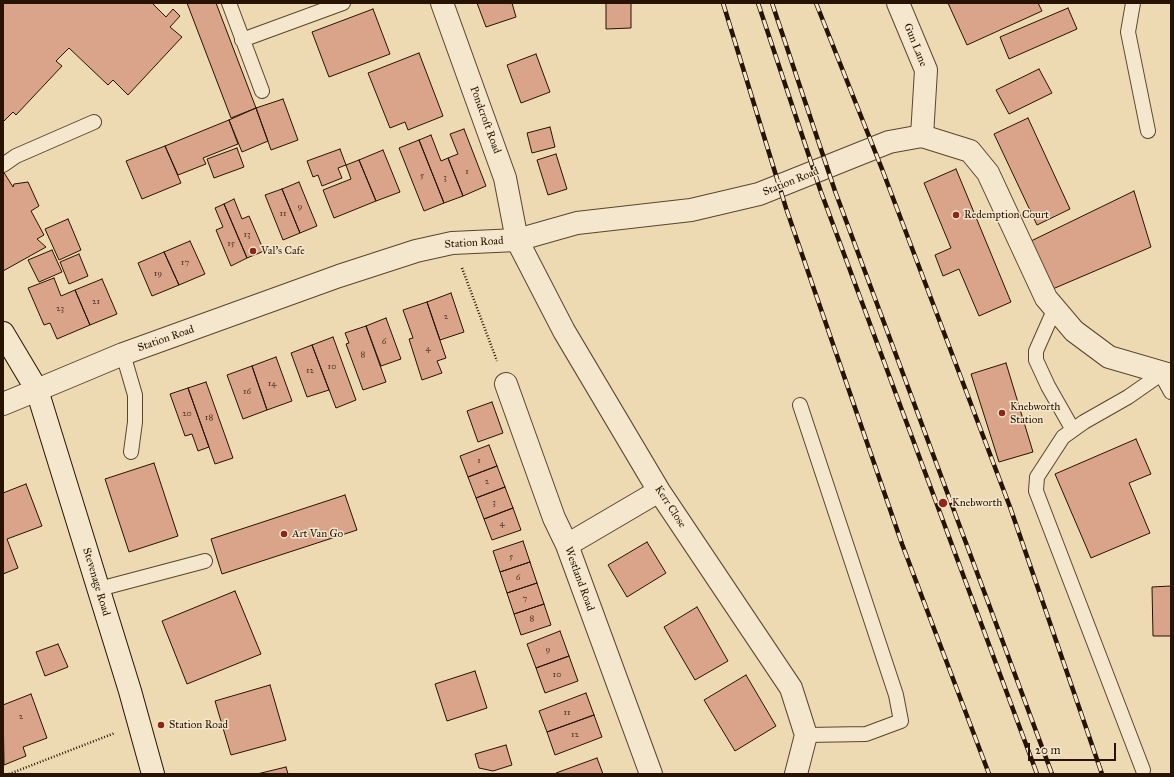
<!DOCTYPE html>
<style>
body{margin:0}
#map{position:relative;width:1174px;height:777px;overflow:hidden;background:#eedab2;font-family:"IM FELL Great Primer",serif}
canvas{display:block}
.frame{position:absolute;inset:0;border:4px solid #271300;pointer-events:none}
.scale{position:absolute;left:1028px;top:743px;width:88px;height:18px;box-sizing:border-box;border:2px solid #271300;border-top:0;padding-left:5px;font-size:12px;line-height:14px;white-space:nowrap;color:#271300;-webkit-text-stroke:3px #f4e7cd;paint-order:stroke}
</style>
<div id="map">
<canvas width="1174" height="777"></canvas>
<div class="frame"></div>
<div class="scale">20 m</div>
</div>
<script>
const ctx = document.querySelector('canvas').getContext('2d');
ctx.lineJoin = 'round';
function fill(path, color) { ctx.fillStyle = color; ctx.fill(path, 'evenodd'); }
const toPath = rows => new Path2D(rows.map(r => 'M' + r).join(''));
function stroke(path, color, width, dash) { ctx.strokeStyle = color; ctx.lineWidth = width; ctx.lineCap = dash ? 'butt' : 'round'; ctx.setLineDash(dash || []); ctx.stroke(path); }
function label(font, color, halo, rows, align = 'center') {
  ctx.font = font + ' "IM FELL Great Primer",serif'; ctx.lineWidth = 3; ctx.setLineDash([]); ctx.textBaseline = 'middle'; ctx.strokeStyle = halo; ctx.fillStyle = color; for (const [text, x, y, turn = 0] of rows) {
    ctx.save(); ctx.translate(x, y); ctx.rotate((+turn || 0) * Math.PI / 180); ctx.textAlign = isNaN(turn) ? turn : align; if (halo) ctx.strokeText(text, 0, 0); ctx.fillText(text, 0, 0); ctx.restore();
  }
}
const building = toPath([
 [3,3,152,3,166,17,173,9,180,16,170,27,182,37,128,95,113,80,108,85,69,48,56,61,62,66,16,115,13,112,3,122,3,3],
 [187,3,216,3,256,108,231,118,187,3],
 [477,3,512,3,516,17,486,27,477,3],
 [606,3,631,3,631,28,606,29,606,3],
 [948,3,1038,3,1042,11,967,45,948,3],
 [1068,8,1077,29,1009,59,1000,37,1068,8],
 [373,9,390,54,329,77,312,32,373,9],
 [419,53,443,116,408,130,405,122,390,128,368,73,419,53],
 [536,54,550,92,521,103,507,65,536,54],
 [1039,69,1052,93,1009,114,996,90,1039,69],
 [283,99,298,140,271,150,256,108,283,99],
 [256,108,268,141,242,152,229,120,256,108],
 [1028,118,1070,209,1037,225,994,134,1028,118],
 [229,120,238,144,203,158,206,164,178,175,165,146,229,120],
 [550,127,555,147,532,153,527,133,550,127],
 [464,129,486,186,463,196,448,158,458,154,450,134,464,129],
 [431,135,441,161,448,158,463,196,444,203,419,140,431,135],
 [419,140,444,203,424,211,399,148,419,140],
 [165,146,181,183,142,199,126,161,165,146],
 [237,148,244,167,214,178,207,159,237,148],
 [340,149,346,165,338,168,342,178,322,186,318,175,313,177,307,161,340,149],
 [383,150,400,192,376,201,359,160,383,150],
 [556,154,567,189,548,195,537,160,556,154],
 [359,160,376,201,334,218,323,190,351,179,346,165,359,160],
 [956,169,1011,302,979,316,959,269,943,276,935,255,951,248,924,183,956,169],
 [3,171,13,187,14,184,28,182,39,206,31,211,44,235,37,239,46,247,3,271,3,171],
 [299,182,317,226,300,233,282,189,299,182],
 [282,189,300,233,283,240,265,195,282,189],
 [1134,191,1151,247,1048,291,1029,242,1134,191],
 [234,199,242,219,249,216,264,251,247,258,224,204,234,199],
 [224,204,247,258,231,266,216,230,223,227,215,208,224,204],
 [68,219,81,250,59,260,45,229,68,219],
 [190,241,205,274,179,285,164,252,190,241],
 [52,250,62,272,39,282,28,260,52,250],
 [164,252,179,285,152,296,138,263,164,252],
 [79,254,88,276,69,284,60,262,79,254],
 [54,278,61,296,75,290,90,325,57,339,50,323,44,325,28,288,54,278],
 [102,279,117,314,90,325,75,290,102,279],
 [451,293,464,332,440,340,427,302,451,293],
 [427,302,446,358,437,361,442,373,422,380,409,339,413,338,403,310,427,302],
 [386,318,401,359,381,366,366,326,386,318],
 [366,326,386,382,363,390,346,344,349,343,345,333,366,326],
 [333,337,356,400,336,408,312,345,333,337],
 [312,345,329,390,307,397,291,353,312,345],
 [276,357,292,401,267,410,252,366,276,357],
 [1006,363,1033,452,999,462,971,374,1006,363],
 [252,366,267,410,243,419,227,375,252,366],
 [206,382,233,458,215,464,188,388,206,382],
 [188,388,209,447,198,451,192,434,185,436,170,394,188,388],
 [492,402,503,433,478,442,467,411,492,402],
 [1136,439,1151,474,1129,483,1150,533,1091,558,1055,474,1136,439],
 [489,445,497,466,468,477,460,456,489,445],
 [154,463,178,536,129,552,105,479,154,463],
 [497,466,505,487,476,498,468,477,497,466],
 [26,484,42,526,7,539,18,568,3,574,3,493,26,484],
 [505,487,513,508,484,519,476,498,505,487],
 [345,495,357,530,222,574,211,539,345,495],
 [513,508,521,530,492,540,484,519,513,508],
 [523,541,530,562,500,572,493,551,523,541],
 [647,542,666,573,627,597,608,565,647,542],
 [530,562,537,583,507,593,500,572,530,562],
 [537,583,544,604,514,614,507,593,537,583],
 [1171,586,1171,636,1153,636,1152,587,1171,586],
 [235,591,261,654,187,684,162,621,235,591],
 [544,604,551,625,521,635,514,614,544,604],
 [697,607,728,661,695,680,664,627,697,607],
 [560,631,569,656,536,668,527,644,560,631],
 [58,644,68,667,45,676,36,652,58,644],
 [569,656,578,681,545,693,536,668,569,656],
 [475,671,487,708,447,721,435,684,475,671],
 [746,675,776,726,735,751,704,700,746,675],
 [270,685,286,740,231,755,215,701,270,685],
 [586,693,594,715,547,732,539,711,586,693],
 [31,694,47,738,23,747,26,756,4,765,3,705,31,694],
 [594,715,602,737,555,755,547,732,594,715],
 [506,745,512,765,493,771,479,768,475,754,506,745],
 [597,758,603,774,557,774,556,773,597,758],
 [286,767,288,774,257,774,286,767]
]);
fill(building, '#d9a48a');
stroke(building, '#271300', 1);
const service = toPath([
 [229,3,262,91],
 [1133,3,1128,32,1148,131],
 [242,40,343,3],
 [3,165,16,156,94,122],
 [1055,308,1036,351,1036,360,1048,386,1073,430],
 [123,354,135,395,135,422,131,452],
 [800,405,896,695,901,721,866,734,806,735],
 [99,589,205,561],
 [1143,770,1036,491,1037,477,1063,437,1084,422,1128,397,1161,374,1171,392]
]);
const minor = toPath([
 [442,3,505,178,517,240,564,331,659,491,791,688,806,735,796,774],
 [898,3,926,70,922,136],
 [506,384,554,518,567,545,651,774],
 [3,404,37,390],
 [567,545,659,491]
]);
const tertiary = toPath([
 [37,390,123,354,339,276,416,251,452,243,517,240,577,223,691,210,759,194,889,142,922,136,970,151,988,173,1046,298,1074,331,1109,357,1171,375]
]);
const secondary = toPath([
 [3,333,37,390,130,691,153,774]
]);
stroke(service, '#59452c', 16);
stroke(minor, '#59452c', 24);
stroke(tertiary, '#59452c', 24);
stroke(secondary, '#271300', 24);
stroke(toPath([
 [462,268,497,361],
 [9,774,115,733]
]), '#271300', 2.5, [1, 2]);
stroke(service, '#f4e7cd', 14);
stroke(minor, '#f4e7cd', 22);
stroke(tertiary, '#f4e7cd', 22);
stroke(secondary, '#f4e7cd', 22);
const rail = toPath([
 [723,3,786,208,902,544,989,774],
 [758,3,821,192,1037,774],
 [772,3,835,191,1052,774],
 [816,3,882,169,1010,507,1102,774]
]);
stroke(rail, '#271300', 4.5);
stroke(rail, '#f4e7cd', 3, [9]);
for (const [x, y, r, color] of [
 [956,215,4,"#8f2418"],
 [253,251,4,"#8f2418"],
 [1002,413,4,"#8f2418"],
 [943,503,5,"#8f2418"],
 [284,534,4,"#8f2418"],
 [161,725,4,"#8f2418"]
]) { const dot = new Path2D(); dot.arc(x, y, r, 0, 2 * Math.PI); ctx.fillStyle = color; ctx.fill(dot); stroke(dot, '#f4e7cd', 1.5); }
label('9px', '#543722', null, [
 ["1",467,172],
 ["5",422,176],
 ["3",445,178],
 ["9",300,207],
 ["11",283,214],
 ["13",247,235],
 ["15",231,244],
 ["17",185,263],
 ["19",158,274],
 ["21",96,302],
 ["23",60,309],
 ["2",446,317],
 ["6",384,342],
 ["4",428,349],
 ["8",363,355],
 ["10",332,367],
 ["12",310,371],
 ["14",272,384],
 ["16",247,392],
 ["20",187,414],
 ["18",209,418],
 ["1",479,461],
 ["2",487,482],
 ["3",494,503],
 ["4",502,524],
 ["5",511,557],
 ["6",518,578],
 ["7",525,599],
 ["8",532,619],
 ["9",548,650],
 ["10",557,675],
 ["11",567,713],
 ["2",21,717],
 ["12",575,735]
]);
label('11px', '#271300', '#f4e7cd', [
 ["Gun Lane",915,45,68],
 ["Pondcroft Road",485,120,70],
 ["Station Road",791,182,-22],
 ["Station Road",474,243,-4],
 ["Station Road",166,339,-19],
 ["Kerr Close",670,507,57],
 ["Westland Road",579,579,70],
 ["Stevenage Road",96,582,73]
]);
label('11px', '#271300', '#f4e7cd', [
 ["Redemption Court",964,215],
 ["Val's Cafe",261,251],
 ["Knebworth",1010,407],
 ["Station",1010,420],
 ["Knebworth",952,503],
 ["Art Van Go",292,534],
 ["Station Road",169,725]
], 'left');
</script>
